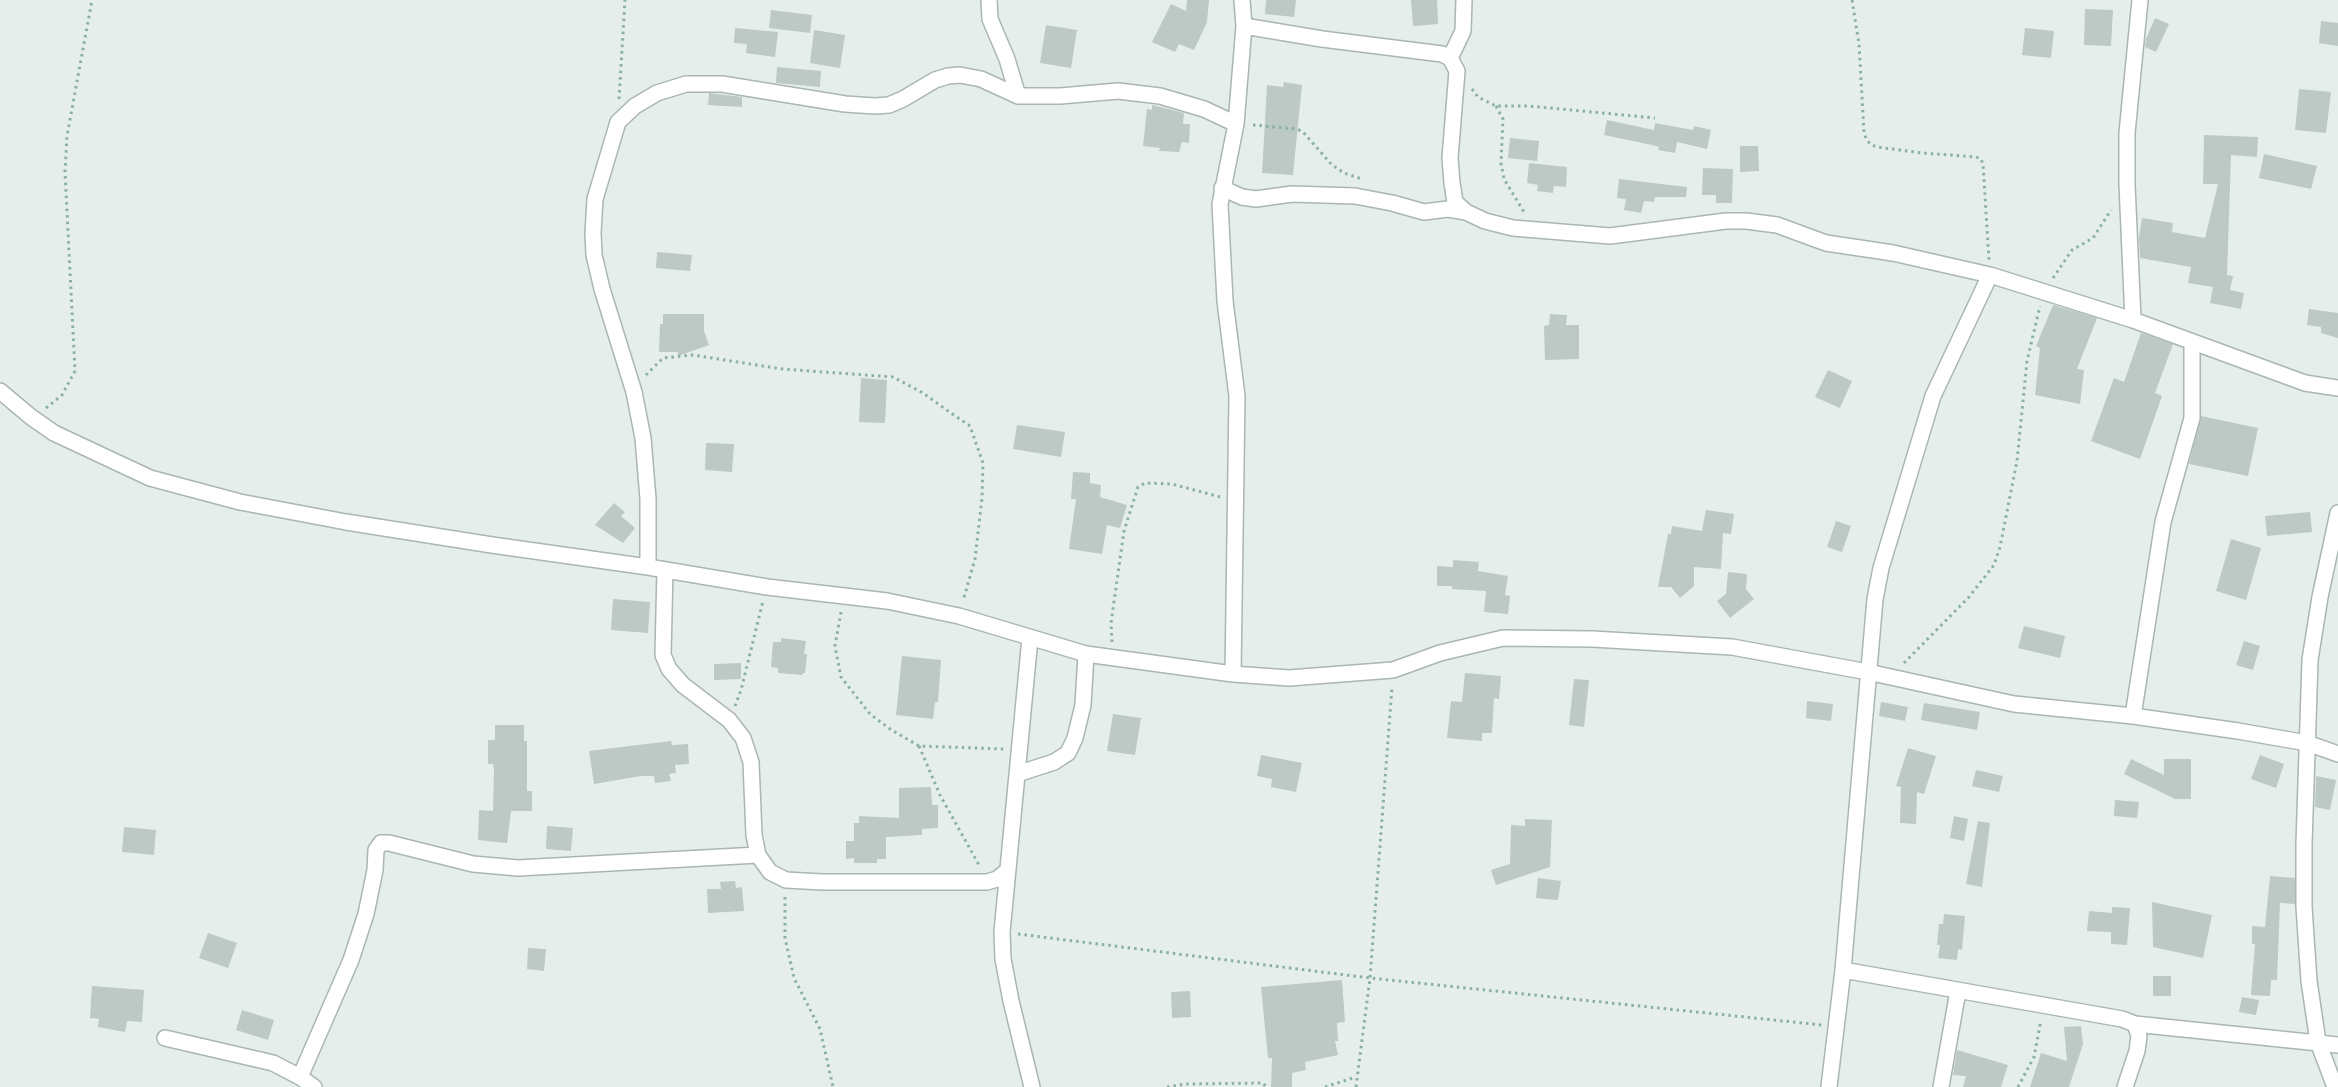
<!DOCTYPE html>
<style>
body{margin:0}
canvas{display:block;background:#e6eeeb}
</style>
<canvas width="2338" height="1087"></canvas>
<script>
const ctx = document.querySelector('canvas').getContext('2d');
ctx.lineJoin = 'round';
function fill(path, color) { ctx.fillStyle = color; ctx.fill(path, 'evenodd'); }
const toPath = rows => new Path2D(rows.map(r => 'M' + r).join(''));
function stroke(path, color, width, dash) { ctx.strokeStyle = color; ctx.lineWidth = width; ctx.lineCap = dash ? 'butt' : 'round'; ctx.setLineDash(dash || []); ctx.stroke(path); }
fill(toPath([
 [1187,0,1209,0,1207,22,1194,50,1179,44,1175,52,1152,42,1171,4,1186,11],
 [1266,0,1296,0,1294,17,1265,14],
 [1411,0,1437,0,1438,24,1413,26],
 [2085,9,2113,10,2111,46,2084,45],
 [771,10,812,15,810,33,769,28],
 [2155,18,2169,24,2156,52,2145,47,2146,39],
 [2321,21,2338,23,2338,46,2319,43],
 [1046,25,1077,30,1071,68,1040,63],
 [735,28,778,32,775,57,746,53,747,44,734,43],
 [2025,28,2054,31,2051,58,2022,55],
 [814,30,845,35,840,68,810,63],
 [777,67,821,71,820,87,776,83],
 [1284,82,1302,85,1293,175,1262,173,1267,85,1283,87],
 [2299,89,2331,92,2326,133,2295,130],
 [709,93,742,97,742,107,708,105],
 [1152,105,1184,113,1183,124,1190,124,1189,143,1182,142,1179,152,1159,151,1160,148,1143,146,1147,109,1152,110],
 [1607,120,1654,130,1655,123,1693,130,1694,126,1711,130,1707,149,1677,142,1675,153,1658,150,1659,147,1652,145,1604,135],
 [2204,135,2258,137,2257,157,2231,155,2227,275,2233,276,2230,290,2244,293,2241,309,2210,303,2213,287,2188,283,2191,267,2140,258,2139,237,2142,218,2173,223,2172,232,2205,238,2218,184,2203,184],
 [1510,138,1539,141,1537,161,1508,158],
 [1740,146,1758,146,1759,171,1740,172],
 [2264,154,2317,166,2311,189,2259,178],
 [1529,163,1567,167,1566,187,1554,186,1553,193,1537,191,1538,185,1527,183],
 [1703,168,1733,169,1732,203,1716,203,1716,195,1702,195],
 [1619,179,1687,187,1686,197,1655,197,1654,202,1644,201,1641,213,1624,210,1626,199,1617,198],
 [657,252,692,255,690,271,656,268],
 [2053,305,2097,318,2077,369,2084,370,2080,404,2035,395,2040,348,2036,346],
 [2309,309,2338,313,2338,338,2321,333,2321,327,2307,325],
 [663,314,704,314,704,331,709,345,678,356,678,352,659,352,660,324,663,324],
 [1550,314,1567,315,1566,325,1579,325,1579,359,1545,360,1544,326,1549,325],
 [2141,333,2173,344,2155,393,2162,396,2140,459,2091,441,2114,378,2124,382],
 [1828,370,1852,381,1840,408,1815,397],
 [861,378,887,380,885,423,859,422],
 [2201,416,2258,428,2248,476,2189,464],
 [1017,425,1065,432,1061,457,1013,449],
 [706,443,734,444,732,472,705,470],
 [1073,472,1090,473,1090,483,1101,485,1100,497,1127,505,1120,528,1107,525,1102,554,1069,549,1076,499,1071,499],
 [614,503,625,512,621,516,635,528,623,543,595,525],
 [1706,510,1734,514,1731,534,1723,533,1721,569,1694,567,1694,586,1680,598,1671,587,1658,587,1668,534,1671,534,1672,526,1702,531],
 [2310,512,2312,532,2267,536,2265,516],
 [1836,521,1851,526,1842,552,1827,547],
 [2231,539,2261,548,2246,600,2216,591],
 [1453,560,1479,562,1478,571,1508,576,1505,595,1510,596,1508,614,1484,612,1486,591,1452,589,1452,586,1437,586,1437,566,1453,567],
 [1728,572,1747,574,1746,589,1754,599,1730,618,1717,601,1726,594],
 [613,599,650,602,648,633,611,630],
 [2024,626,2065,636,2060,658,2018,648],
 [781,638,806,641,804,654,807,654,805,673,803,673,803,675,778,673,778,668,771,667,773,642,781,642],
 [2244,641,2260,646,2253,670,2236,665],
 [902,656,941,660,938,702,935,702,933,719,896,715],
 [741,663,741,679,714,680,714,664],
 [1465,673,1501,676,1499,699,1494,698,1492,733,1482,733,1482,741,1447,738,1451,701,1462,702],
 [1574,679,1589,680,1584,727,1569,725],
 [1807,701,1833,704,1831,721,1806,718],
 [1881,702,1908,707,1905,721,1879,716],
 [1924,703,1980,712,1977,730,1921,720],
 [1113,714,1141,718,1135,755,1107,751],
 [495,725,524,725,524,741,527,741,527,791,532,791,532,811,511,811,507,843,478,840,479,810,493,811,494,769,493,764,488,764,488,740,495,740],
 [671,741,672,745,688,744,689,764,675,765,676,773,669,774,671,781,655,783,654,776,641,776,594,784,589,751],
 [1908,748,1936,756,1924,794,1917,792,1916,824,1900,823,1901,787,1896,786],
 [1261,755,1302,763,1296,792,1271,787,1272,779,1257,776],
 [2260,755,2284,764,2276,788,2251,779],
 [2131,759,2164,775,2164,759,2191,759,2191,799,2175,799,2124,774],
 [1976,770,2003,776,1999,792,1972,786],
 [2316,776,2336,780,2330,810,2315,807],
 [931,787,932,805,938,805,938,828,922,829,922,835,886,837,886,859,877,859,877,863,854,863,854,858,846,859,846,841,854,841,854,823,859,823,859,816,899,818,899,788],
 [2115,800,2139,802,2137,818,2114,816],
 [1954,816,1968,819,1964,841,1950,838],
 [1525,819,1552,820,1550,867,1496,885,1491,870,1510,864,1511,825,1525,826],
 [1978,821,1990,823,1982,887,1966,884],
 [547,826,573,828,571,851,546,849],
 [124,827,156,830,154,855,122,852],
 [2270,876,2295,878,2295,904,2280,903,2277,980,2271,980,2270,996,2251,995,2255,944,2252,944,2252,926,2265,927],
 [1538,878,1561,881,1558,900,1536,898],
 [735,881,736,888,742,887,744,911,708,913,707,889,721,889,720,882],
 [2152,902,2212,915,2203,958,2153,947],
 [2112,907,2130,908,2127,945,2111,944,2111,932,2087,931,2089,911,2112,913],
 [1944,914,1965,916,1962,950,1958,949,1957,960,1938,958,1940,945,1937,945,1939,924,1943,924],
 [208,933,237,943,228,968,199,958],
 [528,948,546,949,544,971,527,969],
 [2153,976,2171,976,2171,996,2153,996],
 [1342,980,1345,1022,1337,1023,1338,1041,1335,1041,1338,1055,1305,1062,1306,1070,1292,1073,1292,1087,1271,1087,1272,1058,1268,1058,1261,987],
 [92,986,144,990,142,1022,127,1021,125,1032,98,1027,99,1019,90,1018],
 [1190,991,1191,1017,1172,1018,1171,992],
 [2242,997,2259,1000,2256,1015,2239,1012],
 [242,1010,274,1020,268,1040,236,1030],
 [2081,1026,2083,1044,2069,1087,2030,1087,2041,1053,2067,1061,2064,1027],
 [1957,1050,2008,1065,2001,1087,1963,1087,1966,1076,1953,1075]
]), '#bcc9c5');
const minor = toPath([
 [989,0,990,19,1007,59,1018,96],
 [1244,26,1322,39,1442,54,1450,58,1457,71,1450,158,1452,183,1455,202,1466,212],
 [1450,58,1463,31,1464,0],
 [1222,188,1242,197,1256,199,1292,194,1355,196,1392,203,1424,212,1448,209,1466,212,1485,221,1513,228,1610,236,1726,221,1746,221,1777,225,1826,243,1893,253,1990,275,2133,320,2305,383,2338,388],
 [2133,320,2127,184,2127,133,2140,0],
 [0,391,31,417,54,433,150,478,240,502,346,522,492,545,648,567,767,587,887,601,959,616,1086,654,1233,674,1289,678,1393,670,1440,653,1503,638,1592,639,1732,647,1868,672,2014,704,2133,716,2238,731,2307,743,2338,754],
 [648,567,648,499,643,438,634,392,602,289,594,255,593,233,595,199,618,122,635,106,657,93,686,84,722,84,845,104,875,106,889,105,903,99,935,80,948,76,960,75,981,79,1018,96,1060,96,1118,91,1160,96,1204,109,1236,124],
 [665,570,663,655,669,669,683,685,729,720,743,738,751,762,754,835,758,855,770,872,786,880,822,882,987,882,997,879,1007,871],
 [1030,638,1002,932,1003,959,1011,1001,1032,1087],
 [1233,674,1237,396,1225,301,1220,204,1236,124,1244,26,1242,0],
 [2133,716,2163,522,2192,418,2192,342],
 [1017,774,1054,762,1068,753,1075,738,1083,705,1086,654],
 [1843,970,2122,1019,2135,1024,2139,1036,2137,1051,2125,1087],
 [2135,1024,2338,1045],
 [165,1038,273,1063,300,1077,314,1087],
 [300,1077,351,960,366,914,375,870,376,850,381,843,389,843,473,864,518,868,758,855],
 [1829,1087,1843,970,1875,599,1881,568,1933,396,1990,275],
 [1941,1087,1958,991],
 [2335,1087,2318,1042,2309,981,2304,907,2304,844,2310,660,2320,597,2338,513]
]);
stroke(minor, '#a9b6b3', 18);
stroke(toPath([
 [1852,0,1859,44,1864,132,1866,138,1870,144,1877,147,1922,153,1976,157,1981,159,1983,164,1989,260],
 [1472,89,1478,97,1496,106,1529,106,1655,118],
 [619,99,625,0],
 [1496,106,1503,119,1501,163,1504,179,1524,212],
 [1253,125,1297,129,1303,132,1332,165,1344,173,1362,179],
 [2053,278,2072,250,2093,238,2111,210],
 [646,375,663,358,693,355,782,369,893,377,923,393,948,411,970,426,983,463,982,498,975,559,963,601],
 [46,408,62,395,75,371,65,172,67,136,92,0],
 [841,612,835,646,841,677,870,714,890,729,919,746,1004,749],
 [1112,642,1111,623,1124,531,1138,487,1145,483,1172,484,1220,497],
 [1904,663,1969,597,1994,565,2000,547,2017,461,2027,361,2040,306],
 [735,706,741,690,763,601],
 [919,746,940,795,979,865],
 [785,897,785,938,794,978,820,1029,833,1087],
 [1018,934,1370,978,1822,1025],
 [1167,1087,1186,1084,1263,1083,1266,1087],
 [1325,1087,1356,1077],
 [1356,1087,1370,978,1392,687],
 [2018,1087,2034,1057,2041,1020]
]), '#89afa7', 3, [2.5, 4]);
stroke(minor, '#fff', 15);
</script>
